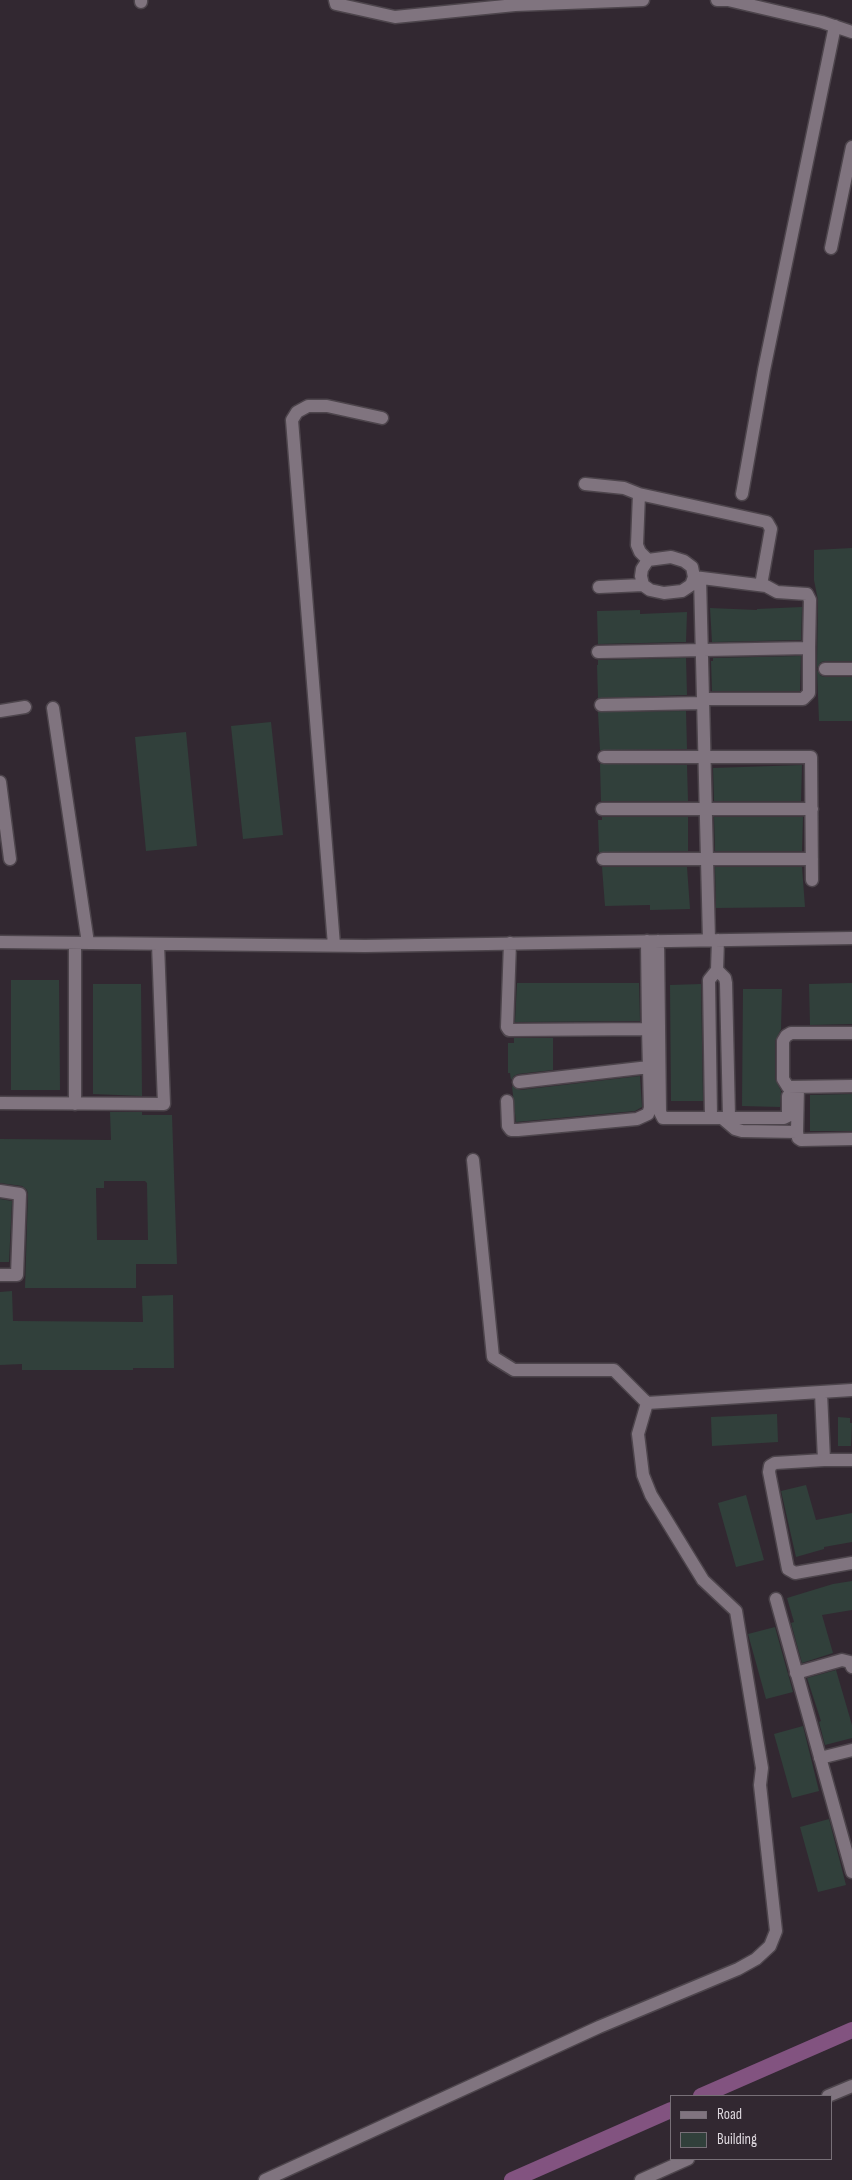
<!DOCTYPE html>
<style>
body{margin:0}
#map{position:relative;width:852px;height:2180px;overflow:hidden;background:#322831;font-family:"Sofia Sans Condensed",sans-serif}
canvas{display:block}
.legend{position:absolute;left:670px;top:2095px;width:162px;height:65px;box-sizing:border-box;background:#322831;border:1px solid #776f77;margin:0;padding:6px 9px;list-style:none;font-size:15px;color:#dfd9df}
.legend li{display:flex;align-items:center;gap:10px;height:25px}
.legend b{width:25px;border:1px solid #776f77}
</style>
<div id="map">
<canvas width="852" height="2180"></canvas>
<ul class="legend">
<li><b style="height:6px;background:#80747f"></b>Road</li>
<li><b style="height:14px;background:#31403b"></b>Building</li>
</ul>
</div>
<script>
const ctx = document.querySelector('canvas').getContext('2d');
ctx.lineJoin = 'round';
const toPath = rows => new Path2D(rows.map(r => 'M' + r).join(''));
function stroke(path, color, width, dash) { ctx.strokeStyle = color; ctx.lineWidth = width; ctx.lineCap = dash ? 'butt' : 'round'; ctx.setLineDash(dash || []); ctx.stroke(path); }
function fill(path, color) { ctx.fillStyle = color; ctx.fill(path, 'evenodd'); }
stroke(toPath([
 [701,2096,852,2030],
 [512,2180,671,2110]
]), '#825380', 16);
fill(toPath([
 [852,548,852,661,825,661,821,662,817,668,818,600,814,580,814,550],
 [802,607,801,640,712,642,710,608,757,610,757,609],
 [640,610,640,614,687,612,686,642,598,644,597,611],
 [801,656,800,691,712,691,711,661,713,661,713,658],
 [686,658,687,695,598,698,597,665,598,665,598,660],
 [817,670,821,676,825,677,852,677,852,721,819,721],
 [598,712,686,711,687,749,600,750],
 [271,722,283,835,243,839,231,726],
 [186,732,197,846,146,851,135,737],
 [600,764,687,765,688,801,601,801],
 [802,765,801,801,714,801,713,768],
 [602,817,688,817,688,851,599,852,598,820,602,820],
 [714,817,803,817,802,851,715,851],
 [602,867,687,867,690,909,650,910,650,905,605,906],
 [715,867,802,867,805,907,716,908],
 [11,980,59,980,60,1090,11,1090],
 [517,983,639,983,640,1021,515,1022],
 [852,983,852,1024,810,1025,809,984],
 [93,984,141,984,142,1096,93,1094],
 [701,984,703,1101,671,1101,670,985],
 [743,989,782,989,781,1029,775,1041,775,1079,781,1091,780,1107,742,1106],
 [514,1038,553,1038,553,1070,518,1074,514,1076,511,1080,510,1073,508,1073,508,1043,514,1043],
 [640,1076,642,1107,635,1111,516,1122,512,1086,520,1090],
 [852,1094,852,1131,810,1131,810,1095],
 [110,1112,142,1112,142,1115,172,1115,177,1264,136,1264,136,1288,25,1288,28,1194,27,1190,22,1186,0,1183,0,1139,111,1140],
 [104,1181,145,1181,147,1183,148,1240,97,1240,96,1188,104,1188],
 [0,1199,12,1201,9,1262,0,1262],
 [12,1291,13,1321,143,1322,142,1296,173,1295,174,1368,133,1368,133,1370,22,1370,22,1364,0,1365,0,1292],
 [777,1414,778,1442,712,1446,711,1417],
 [838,1417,850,1418,850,1423,852,1423,851,1446,838,1446],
 [806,1485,816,1520,852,1513,852,1542,824,1547,824,1549,796,1557,781,1491],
 [746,1495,764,1560,736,1567,718,1503],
 [852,1581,852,1610,822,1615,833,1653,802,1663,791,1623,794,1622,787,1598,833,1584],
 [775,1627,793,1692,766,1699,748,1634],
 [836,1670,852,1725,852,1738,825,1745,819,1722,821,1721,807,1678],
 [803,1726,819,1791,792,1798,774,1734],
 [829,1819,846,1885,818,1892,800,1827]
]), '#31403b');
const minor = toPath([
 [141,0,141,2],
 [335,0,336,4,395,17,515,5,643,0],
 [717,0,728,0,822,22,852,32],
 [831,248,852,147],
 [585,484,624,488,639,494],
 [742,494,764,370,835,26],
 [671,557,684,561,692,567,694,577,691,585,682,591,664,593,650,590,643,585,641,576,642,569,648,560,671,557],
 [648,560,640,552,637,545,639,494,767,522,771,529,761,585],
 [694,577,766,586,777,592,807,594,810,600,809,648],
 [700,578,709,940],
 [599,587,643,585],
 [598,652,809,648,809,693,803,699,703,699],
 [825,669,852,669],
 [601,705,703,703],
 [53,708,88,943],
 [0,711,25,707],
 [604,757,811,757,812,880],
 [0,782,10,859],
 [602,809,812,809],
 [603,859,812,859],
 [647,941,648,1029],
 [658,941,660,1112,663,1118,784,1118,788,1116,788,1096],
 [0,942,365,946,852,938],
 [75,943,75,1104],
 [334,945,292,420,297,412,308,406,327,406,382,418],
 [717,970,725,978,726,983,729,1117],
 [852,1033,791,1033,786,1036,783,1041,783,1079,788,1087,852,1086],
 [519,1082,649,1067],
 [507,1101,508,1126,511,1130,518,1130,637,1119,648,1114,650,1108,648,1029,509,1030,507,1027,510,943],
 [0,1103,164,1104,158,944],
 [711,1117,709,980,717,970,718,940],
 [722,1118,735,1129,742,1131,797,1132,798,1138,801,1140,852,1139],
 [797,1132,798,1087],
 [473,1160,493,1357,514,1370,614,1370,647,1403,852,1390],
 [0,1191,20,1194,17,1275,0,1275],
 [821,1393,824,1460,775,1463,770,1466,769,1472,788,1569,795,1573,852,1563],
 [824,1460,852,1460],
 [776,1599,852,1872],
 [796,1673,842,1660,850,1662,852,1667],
 [820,1758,852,1750],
 [828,2096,852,2086],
 [265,2180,599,2027,738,1969,756,1959,770,1946,776,1931,760,1785,762,1768,736,1611,703,1580,651,1495,643,1475,638,1434,647,1403],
 [641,2180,688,2159]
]);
stroke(minor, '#4d454c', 15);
stroke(minor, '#80747f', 12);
</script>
